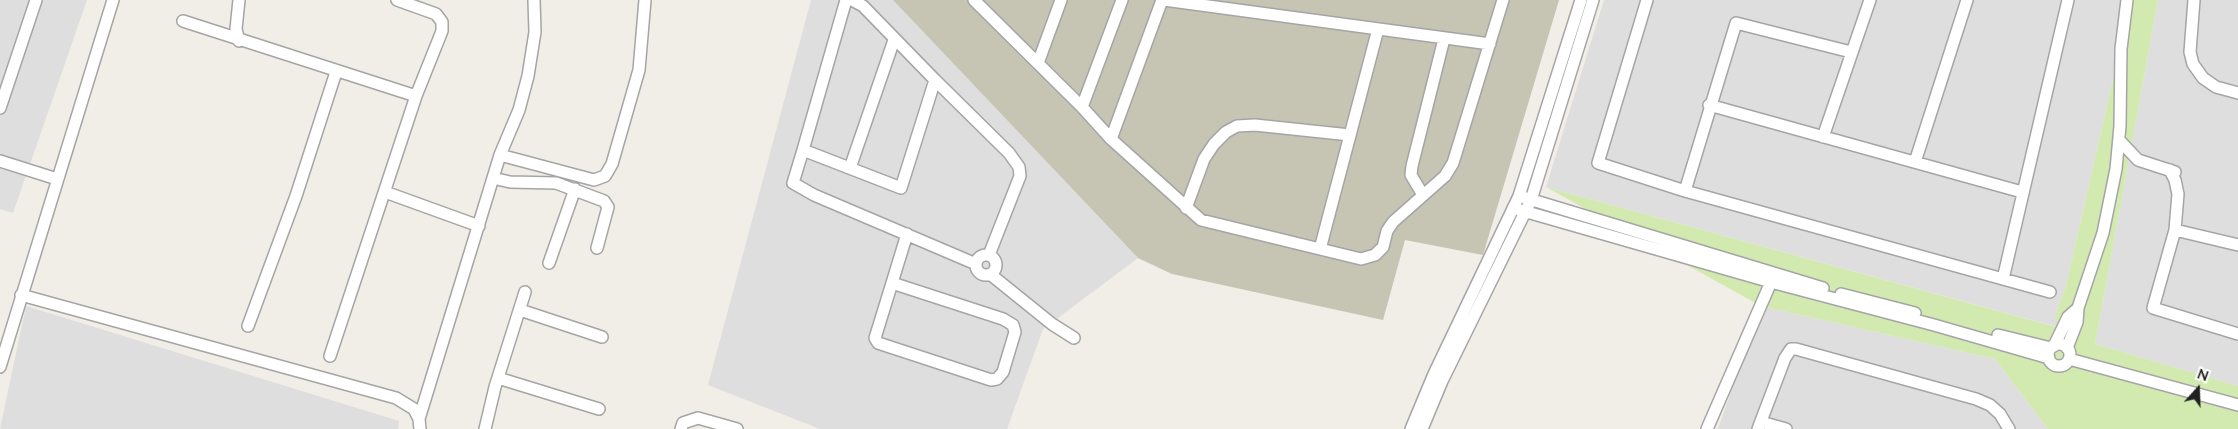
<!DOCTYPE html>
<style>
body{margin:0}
#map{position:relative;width:2238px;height:429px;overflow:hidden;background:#f1ede7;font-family:Lato,sans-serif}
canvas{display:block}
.north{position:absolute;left:2173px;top:364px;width:50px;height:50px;-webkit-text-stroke:4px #fff;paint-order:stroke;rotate:20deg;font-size:14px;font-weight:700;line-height:20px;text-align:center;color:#212121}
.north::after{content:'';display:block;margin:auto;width:18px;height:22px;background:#212121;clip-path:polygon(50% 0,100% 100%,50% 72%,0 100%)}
</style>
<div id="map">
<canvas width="2238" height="429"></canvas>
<div class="north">N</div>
</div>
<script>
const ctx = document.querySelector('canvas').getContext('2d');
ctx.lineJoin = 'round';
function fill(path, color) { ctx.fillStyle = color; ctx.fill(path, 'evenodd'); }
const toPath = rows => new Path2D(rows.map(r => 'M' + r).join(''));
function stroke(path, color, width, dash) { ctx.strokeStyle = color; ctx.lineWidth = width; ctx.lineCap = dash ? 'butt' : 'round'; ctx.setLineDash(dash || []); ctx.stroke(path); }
fill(toPath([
 [0,0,87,0,13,213,0,209],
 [811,0,893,0,1138,258,1043,329,1007,429,820,429,708,385],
 [1604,0,2131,0,2066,286,2056,313,2057,327,1546,187],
 [2158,0,2238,0,2238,386,2095,344],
 [26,306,399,421,398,429,0,429],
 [1761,306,1995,359,2048,429,1718,429]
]), '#dfdede');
fill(toPath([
 [893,0,1559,0,1483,255,1405,240,1383,320,1172,274,1138,258]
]), '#c6c4b3');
fill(toPath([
 [2131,0,2158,0,2095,344,2238,386,2238,429,2048,429,1995,359,1761,306,1546,187,2056,327,2056,313,2066,286]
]), '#d2eaaf');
const minor = toPath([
 [239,0,236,29,239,41],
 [846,0,852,0,863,6,935,80,901,188,803,150,846,0],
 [974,0,1082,107,1111,139,1162,0],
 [1164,0,1490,44],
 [1647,0,1598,163,1685,191,2050,292],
 [2194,0,2190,52,2193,64,2203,78,2216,87,2238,93],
 [183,21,416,96],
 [1038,63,1061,0],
 [935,80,1009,153,1019,167,1020,176,989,255],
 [1709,105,2022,192],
 [1082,107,1122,0],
 [0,108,36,0],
 [1823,137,1870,0],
 [1111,139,1201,220,1361,259,1375,255,1383,247,1387,231,1393,222,1445,176,1453,163,1503,0],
 [2120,141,2138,160,2175,172],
 [803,150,793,183,814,195,976,264],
 [500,155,594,180,605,176,612,164,639,70,645,0],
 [0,161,57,179],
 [1915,162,1967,0],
 [850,168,894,40],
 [2170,170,2175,180,2178,194,2175,230,2153,308,2238,334],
 [493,178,510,182,556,183,604,201,608,207,597,248],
 [1685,191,1736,23,1851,52],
 [385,192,479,226],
 [1423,195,1411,175,1412,166,1444,39],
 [1519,196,1823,288],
 [1186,208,1204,159,1214,144,1226,132,1237,126,1255,125,1350,135],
 [1513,208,1771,282,1934,325,2049,358],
 [2175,230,2238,245],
 [1320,249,1378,29],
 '976 265a10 10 0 1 1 20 0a10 10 0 1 1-20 0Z',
 [549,263,575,189],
 [990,274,1052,324,1074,338],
 [2003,279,2068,0],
 [892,283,1003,319,1013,325,1015,332,1003,372,997,379,991,380,878,343,875,338,892,283,907,234],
 [1841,294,1915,313],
 [21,295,396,398,414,409,419,419,420,429],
 [520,310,602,337],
 [248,326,296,196,336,72],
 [1998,335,2051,348],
 '2048 355a11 11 0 1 1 22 0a11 11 0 1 1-22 0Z',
 [2054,346,2068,317,2078,308],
 [2067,348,2077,322,2078,308,2103,233,2116,169,2120,126,2121,49,2127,0],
 [330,356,416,96,442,31,442,22,436,14,397,0],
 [2069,359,2238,405],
 [0,367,113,0],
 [498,378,599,409],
 [419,419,500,155,519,110,528,76,535,32,534,0],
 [1761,422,1786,429],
 [485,429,495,387,525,292],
 [681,429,683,423,698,418,737,429],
 [1411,429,1434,374,1519,196,1581,0],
 [1422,429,1442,381,1531,200,1593,0],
 [1707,429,1771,282],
 [1758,429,1785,358,1791,349,1796,349,1976,399,1990,405,2000,414,2009,429]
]);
stroke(minor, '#a5a5a5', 14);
stroke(minor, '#fff', 11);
</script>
